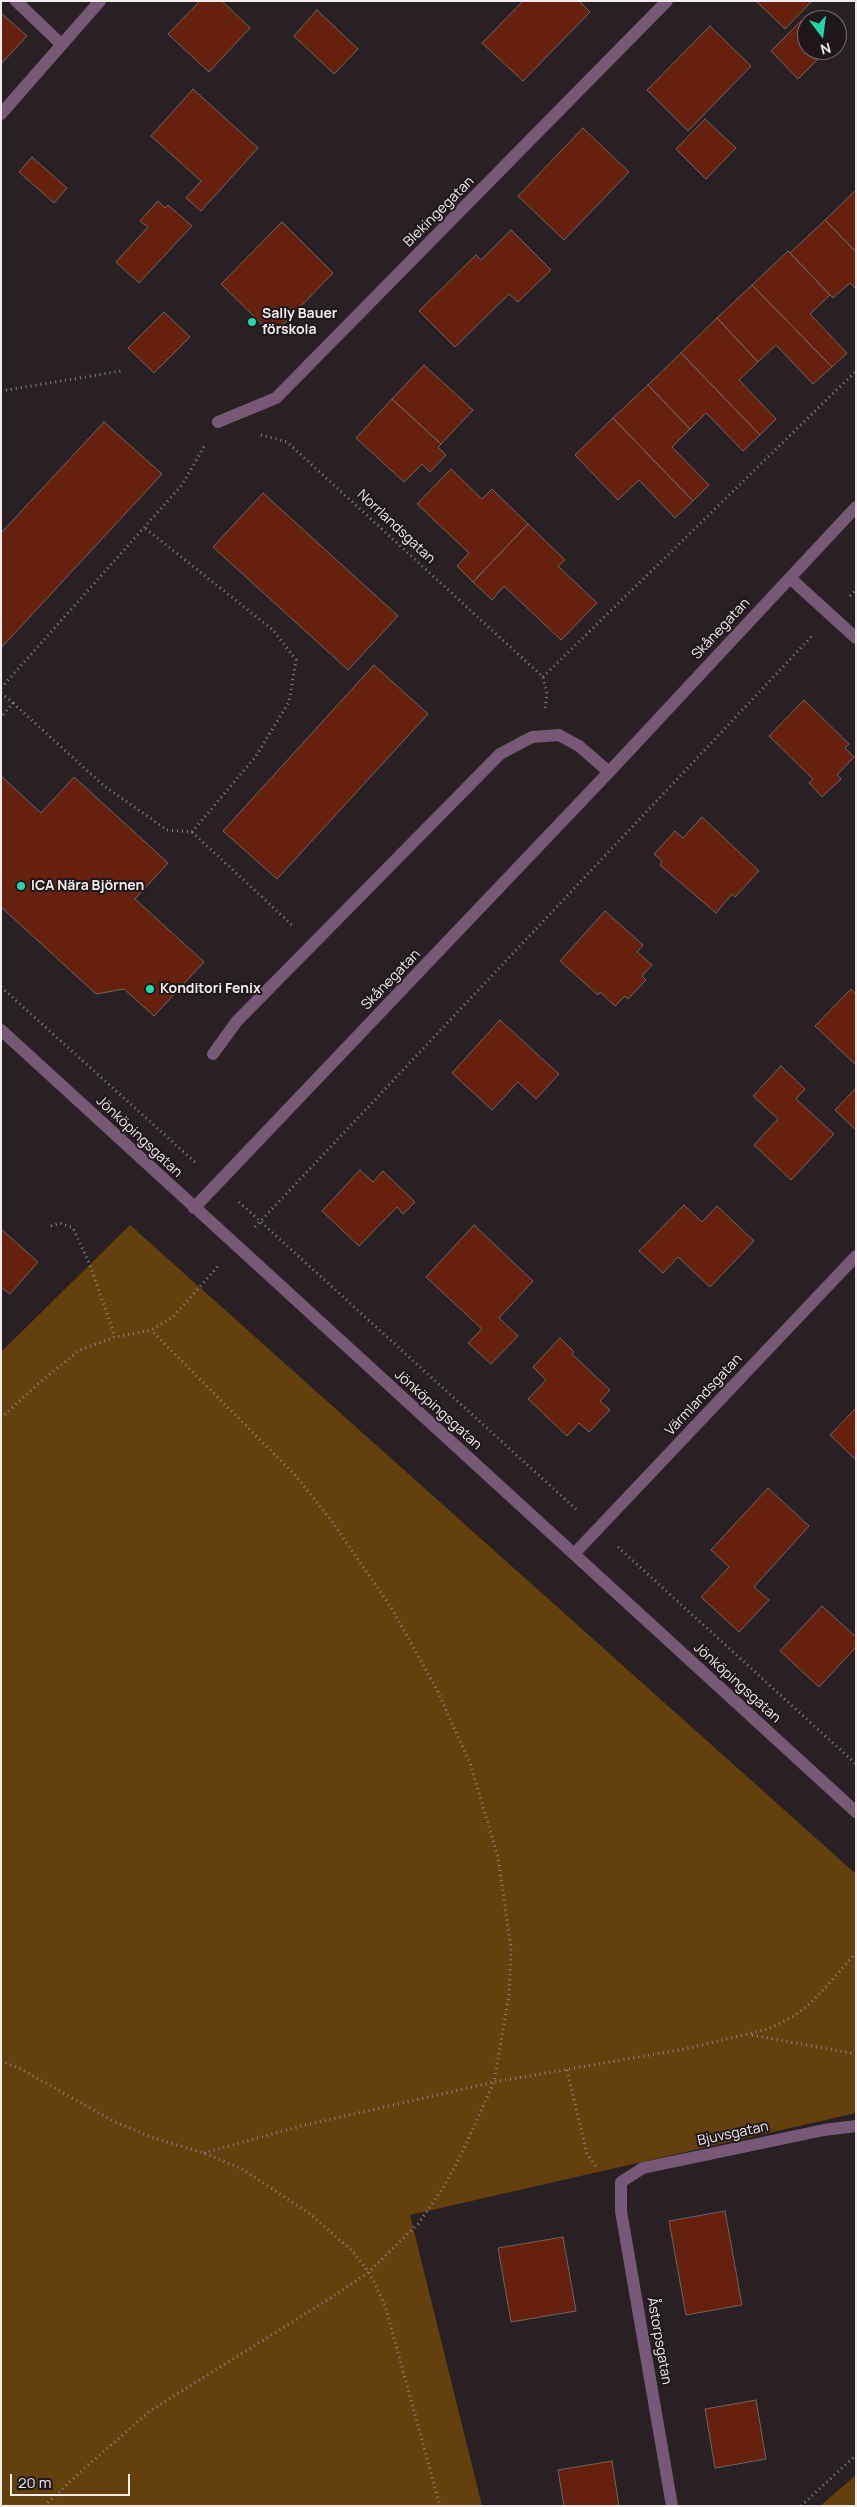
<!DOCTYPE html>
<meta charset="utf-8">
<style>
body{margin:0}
#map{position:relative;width:857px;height:2507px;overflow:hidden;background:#282022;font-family:Manrope,sans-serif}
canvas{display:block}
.frame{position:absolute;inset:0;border:2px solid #f2eced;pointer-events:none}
.north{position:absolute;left:797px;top:10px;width:50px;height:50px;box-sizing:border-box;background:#1f1719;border:1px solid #736c6e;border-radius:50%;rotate:165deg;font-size:14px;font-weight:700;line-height:20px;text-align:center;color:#f2eced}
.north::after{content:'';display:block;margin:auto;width:18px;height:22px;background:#24d5ae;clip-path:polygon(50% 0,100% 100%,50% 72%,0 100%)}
.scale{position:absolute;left:10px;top:2474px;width:120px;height:22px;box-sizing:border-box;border:2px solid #f2eced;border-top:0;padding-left:6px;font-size:15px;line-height:18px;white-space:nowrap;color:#f2eced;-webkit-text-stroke:4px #1f1719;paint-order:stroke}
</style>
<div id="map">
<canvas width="857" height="2507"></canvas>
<div class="frame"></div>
<div class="north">N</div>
<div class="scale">20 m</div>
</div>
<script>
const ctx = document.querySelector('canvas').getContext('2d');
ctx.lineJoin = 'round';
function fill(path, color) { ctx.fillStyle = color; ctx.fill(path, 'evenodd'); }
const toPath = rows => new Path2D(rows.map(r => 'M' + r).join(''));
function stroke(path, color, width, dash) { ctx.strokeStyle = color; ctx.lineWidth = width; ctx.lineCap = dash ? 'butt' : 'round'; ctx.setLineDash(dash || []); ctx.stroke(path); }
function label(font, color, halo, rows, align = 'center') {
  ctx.font = font + ' Manrope,sans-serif'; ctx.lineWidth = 4; ctx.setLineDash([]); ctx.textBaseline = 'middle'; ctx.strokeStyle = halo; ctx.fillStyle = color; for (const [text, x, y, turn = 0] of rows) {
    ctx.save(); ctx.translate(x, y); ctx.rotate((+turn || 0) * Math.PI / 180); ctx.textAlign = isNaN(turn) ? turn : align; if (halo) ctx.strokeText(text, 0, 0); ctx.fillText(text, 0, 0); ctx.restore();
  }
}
fill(toPath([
 [130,1225,856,1874,856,2113,410,2215,482,2506,1,2506,1,1352],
 [856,2475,856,2506,820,2506]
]), '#64400d');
const building = toPath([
 [200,1,222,1,250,28,209,72,168,34,200,1],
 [523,1,579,1,590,12,523,81,482,43,523,1],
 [756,1,812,1,785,29,756,1],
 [317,10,358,49,334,74,294,36,317,10],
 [1,13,27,36,1,64,1,13],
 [801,21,807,27,807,50,827,50,798,79,771,51,801,21],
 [710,26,751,66,688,131,647,90,710,26],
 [193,89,258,148,201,211,186,198,201,181,151,136,193,89],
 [705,119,736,148,706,179,676,149,705,119],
 [583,128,629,172,564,240,518,196,583,128],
 [32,157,67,188,54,203,19,172,32,157],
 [856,190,856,252,825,220,856,190],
 [158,201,165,208,168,205,192,226,139,283,116,262,148,227,140,221,158,201],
 [825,220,856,252,856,289,850,283,833,298,790,253,825,220],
 [282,222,333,273,273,335,221,284,282,222],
 [511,230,551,270,518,302,509,294,455,347,419,311,476,255,481,260,511,230],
 [788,251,830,295,810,314,847,353,832,367,752,285,788,251],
 [752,285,832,367,813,384,776,345,758,362,717,318,752,285],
 [164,312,190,337,154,373,128,348,164,312],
 [717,318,758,362,739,380,776,419,760,435,681,353,717,318],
 [681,353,760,435,743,451,706,413,690,429,648,385,681,353],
 [424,365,473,410,441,444,392,399,424,365],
 [648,385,690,429,672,447,709,485,693,501,613,418,648,385],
 [392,399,441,444,438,447,446,455,430,472,422,464,404,482,356,438,392,399],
 [613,418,693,501,675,518,639,480,618,500,575,455,613,418],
 [104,422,162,474,1,648,1,533,104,422],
 [451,469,482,499,492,489,528,524,473,582,457,566,469,553,417,504,451,469],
 [263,493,398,616,348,670,213,547,263,493],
 [528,524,565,560,558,566,597,603,561,640,504,586,492,600,473,582,528,524],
 [374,665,428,714,277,879,223,831,374,665],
 [804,700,849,744,845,748,854,757,837,775,841,779,822,797,809,783,813,779,769,736,804,700],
 [1,776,41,813,74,777,168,863,135,899,204,962,154,1016,124,989,96,994,1,907,1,776],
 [702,817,759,871,735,897,732,894,716,913,660,865,662,861,654,854,675,831,683,838,702,817],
 [605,911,643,945,637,952,652,965,642,976,646,980,628,999,625,996,615,1006,600,992,598,995,560,961,605,911],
 [851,989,856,994,856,1065,815,1026,851,989],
 [500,1020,559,1074,536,1099,518,1082,492,1110,452,1073,500,1020],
 [781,1066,805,1089,796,1099,834,1134,791,1180,754,1145,778,1119,753,1096,781,1066],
 [856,1088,856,1130,835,1110,856,1088],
 [360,1170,373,1182,383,1171,415,1202,403,1214,397,1207,359,1246,322,1211,360,1170],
 [684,1205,702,1222,717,1206,754,1241,710,1287,678,1257,663,1273,639,1251,684,1205],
 [474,1225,533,1281,499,1318,518,1336,491,1364,468,1343,482,1329,426,1277,474,1225],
 [1,1229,38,1262,10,1294,1,1287,1,1229],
 [560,1338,574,1352,572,1354,610,1390,600,1401,610,1410,589,1432,579,1423,567,1436,528,1399,546,1380,533,1367,560,1338],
 [856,1408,856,1460,830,1435,856,1408],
 [768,1488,809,1526,754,1587,769,1600,739,1632,701,1597,729,1567,711,1550,768,1488],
 [822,1606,856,1637,856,1647,819,1687,780,1651,822,1606],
 [725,2211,742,2305,686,2315,669,2221,725,2211],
 [563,2237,576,2311,511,2322,498,2248,563,2237],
 [756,2400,766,2459,715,2468,705,2409,756,2400],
 [612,2461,619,2506,564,2506,558,2470,612,2461]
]);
fill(building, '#65200e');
stroke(building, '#6f6563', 1);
stroke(toPath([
 [1,391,121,371],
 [261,435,287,442,543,677,547,694,545,708],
 [850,596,856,590],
 [543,677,856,371],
 [1,688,182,485,205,445],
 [1,693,13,703,1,717],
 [13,703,103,785,167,830,192,832,256,756,289,702,296,660,273,630,145,528],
 [192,832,292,925],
 [1,987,197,1164],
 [239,1202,578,1511],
 [51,1226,60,1223,73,1228,90,1265,115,1337],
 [255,1227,813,635],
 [1,1418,40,1382,80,1350,115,1337,151,1330,161,1324,173,1317,218,1266],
 [618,1547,856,1764],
 [752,2035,856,2054],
 [1,2061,19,2068,115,2122,151,2137,204,2153,242,2169,309,2213,352,2251,369,2272,385,2305,440,2506],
 [567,2070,587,2154,597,2168],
 [204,2153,301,2126,494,2082,685,2049,768,2029,794,2016,812,2002,856,1953],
 [1,2502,6,2506],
 [44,2506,88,2465,150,2411,329,2299,369,2272,418,2224,443,2188,461,2155,494,2082,509,1995,511,1948,498,1857,470,1763,437,1690,392,1609,331,1520,296,1476,151,1330],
 [801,2506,856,2455]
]), '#8b8485', 3, [1, 4]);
stroke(toPath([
 [16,1,61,44],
 [1,114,100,1],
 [218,422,276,398,667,1],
 [790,578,856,638],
 [1,1030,856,1812],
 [213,1054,237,1021,500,754,532,737,559,735,579,746,609,772],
 [194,1208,609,772,856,507],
 [574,1554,856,1256],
 [672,2506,621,2211,621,2182,643,2168,824,2130,856,2126]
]), '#775977', 12);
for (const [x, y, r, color] of [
 [252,322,5,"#24d5ae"],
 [21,886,5,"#24d5ae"],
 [150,989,5,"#24d5ae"]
]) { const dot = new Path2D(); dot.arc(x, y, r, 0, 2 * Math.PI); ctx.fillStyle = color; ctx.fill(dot); stroke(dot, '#1f1719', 2); }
label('14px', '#f2eced', '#1f1719', [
 ["Blekingegatan",439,212,-45],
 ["Norrlandsgatan",396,527,43],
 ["Skånegatan",721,629,-47],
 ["Skånegatan",391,980,-46],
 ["Jönköpingsgatan",139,1137,43],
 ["Värmlandsgatan",704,1395,-47],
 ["Jönköpingsgatan",438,1410,42],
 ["Jönköpingsgatan",737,1683,42],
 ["Bjuvsgatan",733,2134,-12],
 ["Åstorpsgatan",659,2341,80]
]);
label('bold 14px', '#f2eced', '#1f1719', [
 ["Sally Bauer",262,314],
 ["förskola",262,330],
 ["ICA Nära Björnen",31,886],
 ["Konditori Fenix",160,989]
], 'left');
</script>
